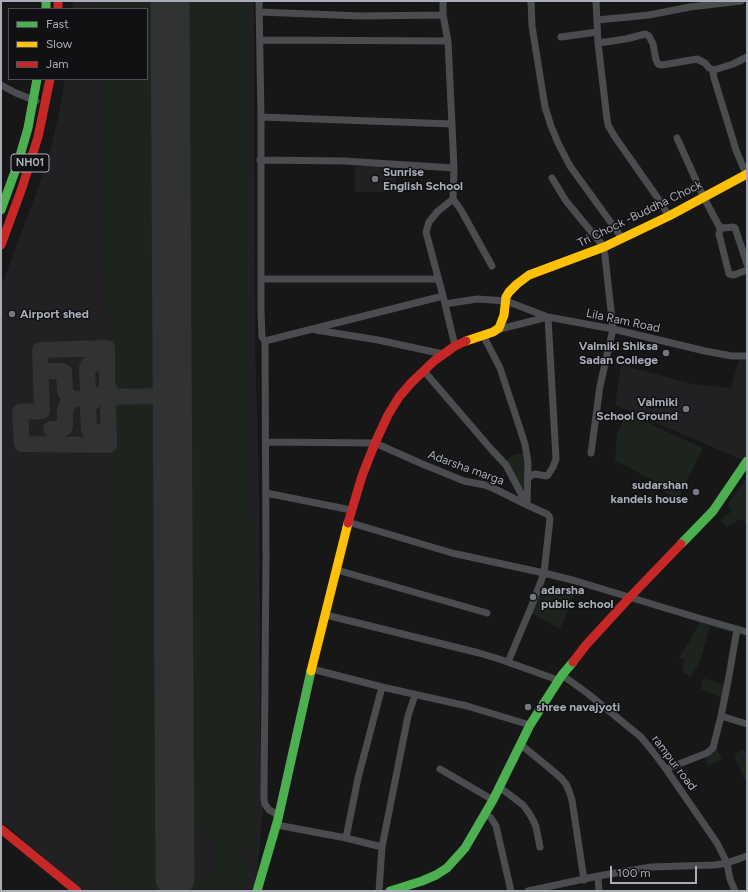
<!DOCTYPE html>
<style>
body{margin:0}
#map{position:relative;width:748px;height:892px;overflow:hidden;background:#171717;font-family:Figtree,sans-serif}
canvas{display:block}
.frame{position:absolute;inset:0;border:2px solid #a8adb8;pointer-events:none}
.legend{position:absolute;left:8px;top:8px;width:140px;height:72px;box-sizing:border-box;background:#111113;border:1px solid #4d4f55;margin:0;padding:5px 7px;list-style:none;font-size:12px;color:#a8adb8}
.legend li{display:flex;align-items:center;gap:8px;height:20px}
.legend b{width:20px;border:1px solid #4d4f55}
.scale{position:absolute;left:610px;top:866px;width:87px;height:18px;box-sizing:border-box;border:2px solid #a8adb8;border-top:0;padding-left:5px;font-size:12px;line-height:14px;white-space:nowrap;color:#a8adb8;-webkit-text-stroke:3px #111113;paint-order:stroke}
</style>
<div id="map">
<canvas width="748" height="892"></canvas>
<div class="frame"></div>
<ul class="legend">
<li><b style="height:5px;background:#4caf50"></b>Fast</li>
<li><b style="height:5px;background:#ffc107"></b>Slow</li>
<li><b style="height:5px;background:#c62828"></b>Jam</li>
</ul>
<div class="scale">100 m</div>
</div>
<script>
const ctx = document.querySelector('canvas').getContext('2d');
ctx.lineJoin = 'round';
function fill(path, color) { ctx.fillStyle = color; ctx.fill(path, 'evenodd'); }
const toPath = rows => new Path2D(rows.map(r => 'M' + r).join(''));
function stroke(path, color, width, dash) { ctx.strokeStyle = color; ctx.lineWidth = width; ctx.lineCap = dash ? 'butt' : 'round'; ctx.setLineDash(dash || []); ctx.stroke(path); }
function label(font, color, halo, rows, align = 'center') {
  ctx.font = font + ' Figtree,sans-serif'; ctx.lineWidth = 3; ctx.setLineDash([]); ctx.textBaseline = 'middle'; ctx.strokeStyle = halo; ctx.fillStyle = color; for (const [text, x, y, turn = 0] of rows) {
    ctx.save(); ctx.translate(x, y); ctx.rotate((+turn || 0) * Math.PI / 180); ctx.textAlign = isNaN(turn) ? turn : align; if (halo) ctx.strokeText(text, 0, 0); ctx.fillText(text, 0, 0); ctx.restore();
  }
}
fill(toPath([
 [73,1,254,1,255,343,259,484,260,721,263,810,257,873,253,891,85,891,74,883,1,821,1,287,40,183,51,147,60,109,65,79,147,79,147,9,72,9],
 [355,166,396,166,396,192,355,192],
 [739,359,747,359,747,453,742,460,615,405,621,365,693,384,731,388]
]), '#212123');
fill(toPath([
 [104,1,159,1,161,371,159,379,153,385,149,386,107,387,105,79,147,79,147,9,104,9],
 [185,1,245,1,248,362,256,846,255,848,246,849,244,850,244,857,247,871,243,886,241,891,127,891,124,889,113,887,112,568,108,404,145,405,152,407,157,410,160,415,162,421,165,881,197,881,203,879,208,876,212,871,215,866,216,856,216,847,211,839,191,814],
 [38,405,38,409,21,410,21,406],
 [630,415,703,448,678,499,663,491,665,487,615,460,617,433,624,419],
 [515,454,525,454,526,497,505,461],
 [747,477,747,524,741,519,726,527,720,520,731,512,728,504],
 [543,586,574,595,560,629,531,613],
 [700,620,732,629,733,633,710,626,700,662,690,677,682,671,684,659,679,658,692,637],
 [703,678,725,685,723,698,701,689],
 [718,750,722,759,708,766,704,757],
 [741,750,747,752,747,785,734,756]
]), '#1d241e');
stroke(toPath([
 [107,348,107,387,109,387,109,404,108,404,109,445,22,444,20,412,42,411,40,350,107,348],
 [95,364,89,364,87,368,88,389,90,392,99,397,93,401,88,408,89,430,91,432,97,432],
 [50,371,62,371,64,372,65,389,66,393,70,397,76,399],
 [155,396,160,397,165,399,169,404,171,408,172,416],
 [51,429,62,429,65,427,65,411,67,405,69,402,76,399,99,397,155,396,163,393,168,389,171,383,172,378]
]), '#313233', 16);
stroke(toPath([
 [170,1,175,878]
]), '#313233', 39);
stroke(toPath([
 [259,1,261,117,452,124],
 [443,1,443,15,448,41,454,168,453,199,437,212,429,222,426,232,443,296,455,346],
 [531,1,532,26,545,107,551,126,558,143,570,166,622,238],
 [596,1,598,43,607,119,608,125,615,137,657,197,669,216],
 [259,12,361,16,443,15],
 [597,20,649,15,690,7,741,1],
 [561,37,597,32],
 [260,40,448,41],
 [598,43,626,39,645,34,649,36,653,44,656,60,658,64,662,65,697,59,705,63,709,68,714,70],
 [1,85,16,93,36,101],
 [261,117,261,312,262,337,265,341,266,558,264,799,265,804,269,810,275,813,278,819],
 [677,138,704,198,719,226,724,228,733,227,735,228,747,264],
 [260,160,344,161,454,168],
 [746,174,736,150,714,78,713,72,714,70,733,64,747,57],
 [552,178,566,201,604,247,613,329,600,386,591,453],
 [453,199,461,210,492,266],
 [721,227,719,234,729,274,734,275,747,270],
 [262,279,438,279],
 [445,304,477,299,506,301,548,317,556,459,553,467,548,475,546,476,535,474,532,475,528,478],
 [316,330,378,340,443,354],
 [496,330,548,317,613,329,705,351,732,356,747,356],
 [483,335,500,368,525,444,528,463,527,505,547,514,549,516,550,519,544,573,576,581,695,617,747,632],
 [265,341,443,296],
 [424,371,491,449,506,465,526,503],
 [266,442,375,443,420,463,464,481,485,485,495,489,527,505],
 [266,493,351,510],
 [348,522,452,553,544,573,532,605,508,662],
 [337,570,487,613],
 [326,615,479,653,499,659,558,680],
 [312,669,382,687,467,706,530,725],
 [562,675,587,693,641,737,650,748,666,769,717,843,727,863,730,879,735,891],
 [721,716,747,724],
 [520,744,547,766,561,778,566,784,569,791,572,800,584,880],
 [440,769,493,800],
 [666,769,707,753,713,748,721,716,729,676,737,629],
 [499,787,510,795,523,805,529,813,533,820,536,827,540,847],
 [485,814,491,818,496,826,511,891],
 [277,825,346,838,382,847,379,891],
 [346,838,358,778,382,687],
 [382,847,408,716,415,695],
 [598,876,599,891],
 [528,891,598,876,651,867,715,865,727,863,747,856]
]), '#4b4c50', 7);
stroke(toPath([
 [46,1,46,9],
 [1,210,17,166,28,128,37,79],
 [681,544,713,511,747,461],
 [257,891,278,819,311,671],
 [390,891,422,881,436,875,447,868,465,848,493,800,530,725,562,675,573,662]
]), '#4caf50', 9);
stroke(toPath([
 [466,341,493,332,499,328,504,315,506,297,509,292,517,284,529,275,604,247,669,216,747,174],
 [311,671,348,523]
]), '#ffc107', 9);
stroke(toPath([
 [58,1,58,9],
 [1,245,22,188,38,137,50,79],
 [348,523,362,476,375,443,388,415,399,397,411,383,434,361,455,346,466,341],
 [573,662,586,645,630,597,681,544],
 [1,829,77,891]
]), '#c62828', 9);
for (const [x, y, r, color] of [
 [375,179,4,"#757880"],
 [12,314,4,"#757880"],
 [666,353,4,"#757880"],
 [686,409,4,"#757880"],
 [696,492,4,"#757880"],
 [533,597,4,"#757880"],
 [528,707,4,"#757880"]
]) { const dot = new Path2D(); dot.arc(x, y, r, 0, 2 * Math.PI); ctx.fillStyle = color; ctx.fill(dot); stroke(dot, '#111113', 1.5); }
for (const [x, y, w] of [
 [30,163,38]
]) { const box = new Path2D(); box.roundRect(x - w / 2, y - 9, w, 18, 3); ctx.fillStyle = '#111113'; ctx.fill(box); stroke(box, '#a8adb8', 1); }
label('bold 11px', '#a8adb8', null, [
 ["NH01",30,163]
]);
label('bold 12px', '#a8adb8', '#111113', [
 ["Sunrise",383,172],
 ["English School",383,186],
 ["Airport shed",20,314],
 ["Valmiki Shiksa",658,346,"right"],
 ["Sadan College",658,360,"right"],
 ["Valmiki",678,402,"right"],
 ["School Ground",678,416,"right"],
 ["sudarshan",688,485,"right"],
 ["kandels house",688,499,"right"],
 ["adarsha",541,590],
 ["public school",541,604],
 ["shree navajyoti",536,707]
], 'left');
label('12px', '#a8adb8', '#111113', [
 ["Tri Chock -Buddha Chock",640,214,-26],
 ["Lila Ram Road",623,321,12],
 ["Adarsha marga",466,468,20],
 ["rampur road",674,763,53]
]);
</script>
